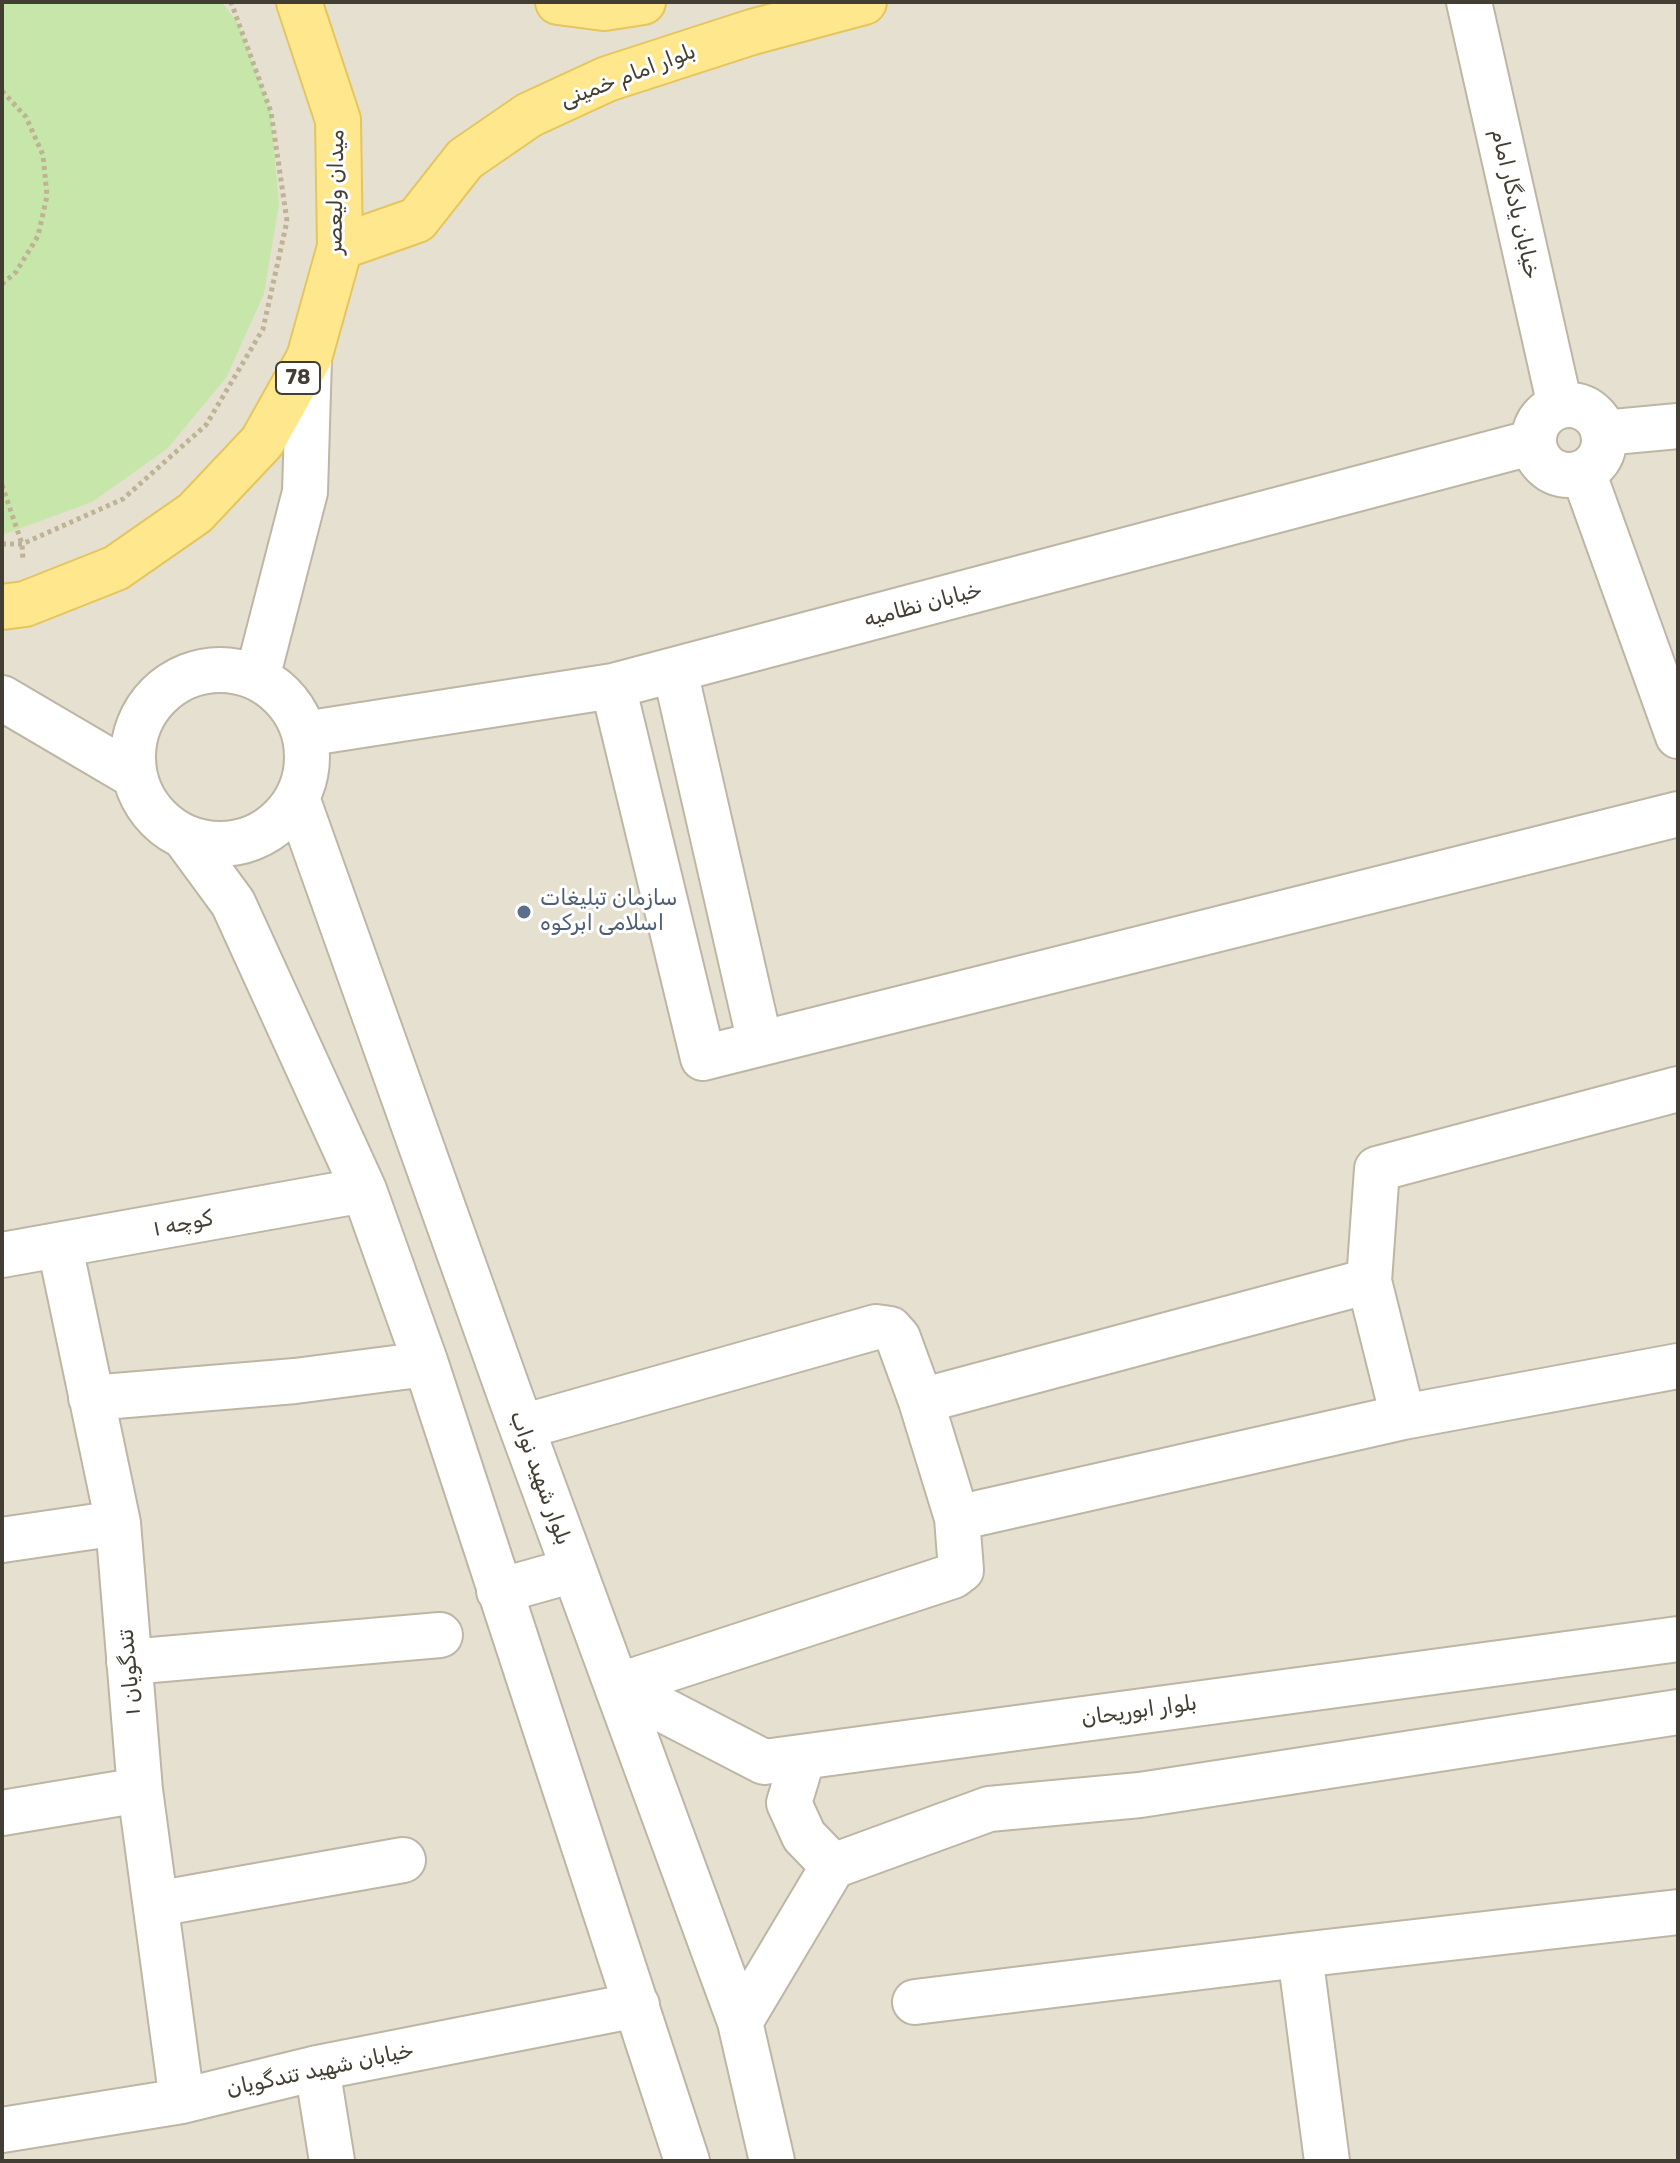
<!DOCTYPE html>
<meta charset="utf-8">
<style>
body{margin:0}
#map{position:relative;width:1680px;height:2163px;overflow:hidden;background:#f2eee2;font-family:Rubik,sans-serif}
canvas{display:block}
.frame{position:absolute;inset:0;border:4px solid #433e33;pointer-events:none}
</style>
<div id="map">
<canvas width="1680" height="2163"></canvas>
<div class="frame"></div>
</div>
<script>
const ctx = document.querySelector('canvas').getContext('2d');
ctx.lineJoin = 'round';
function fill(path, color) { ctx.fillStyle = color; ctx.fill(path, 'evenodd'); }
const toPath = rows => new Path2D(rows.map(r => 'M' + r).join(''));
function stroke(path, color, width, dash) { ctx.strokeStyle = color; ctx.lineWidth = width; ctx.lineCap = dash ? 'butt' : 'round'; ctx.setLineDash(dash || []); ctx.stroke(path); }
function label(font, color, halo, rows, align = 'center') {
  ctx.font = font + ' Rubik,"Noto Sans Arabic",sans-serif'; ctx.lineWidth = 6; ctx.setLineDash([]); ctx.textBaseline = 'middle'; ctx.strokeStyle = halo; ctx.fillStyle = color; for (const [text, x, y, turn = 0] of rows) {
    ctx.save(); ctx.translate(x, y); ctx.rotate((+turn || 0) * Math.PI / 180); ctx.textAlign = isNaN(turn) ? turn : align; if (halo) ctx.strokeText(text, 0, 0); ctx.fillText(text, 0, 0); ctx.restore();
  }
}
fill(toPath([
 [2,2,1678,2,1678,2161,2,2161]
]), '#e6e0d0');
fill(toPath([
 [2,2,222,2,239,25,271,112,279,204,264,294,226,378,167,449,92,502,2,535]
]), '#c7e7aa');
const minor = toPath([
 [1469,2,1560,406],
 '1534 440a35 35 0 1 1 70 0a35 35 0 1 1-70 0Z',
 [1603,433,1678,426],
 [1583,472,1678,736],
 '133 757a87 87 0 1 1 174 0a87 87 0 1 1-174 0Z',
 [675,671,760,1043],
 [257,678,305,492,309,358],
 [613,686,703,1058,1678,814],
 [2,698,133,775],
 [304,734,613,686,1534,442],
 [297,798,512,1401,740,2022,772,2161],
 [186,839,233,903,364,1190,426,1364,687,2161],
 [60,1247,118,1523,140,1790,182,2101],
 [2,1255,364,1190],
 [1369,1281,1403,1417,1678,1366],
 [91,1398,295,1381,426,1364],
 [921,1401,1369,1281,1377,1169,1678,1089],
 [522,1427,876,1327,890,1329,898,1338,921,1401,957,1518,961,1570,953,1576,617,1686],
 [957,1518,1403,1417],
 [2,1540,118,1523],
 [499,1591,574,1570],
 [129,1662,440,1635],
 [617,1686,764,1762,1678,1639],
 [803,1757,789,1803,804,1836,833,1866],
 [2,1813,140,1790],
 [156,1904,403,1860],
 [915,2002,1300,1955],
 [740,2022,833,1866,989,1809,1140,1795,1678,1712],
 [317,2068,332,2161],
 [2,2130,182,2101,317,2068,637,2005],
 [1327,2161,1300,1955,1678,1912]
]);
const major = toPath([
 [558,2,604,8,643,2],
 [340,247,417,220,465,159,529,115,607,79,752,32,864,2],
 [2,607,25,604,116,568,195,513,262,442,309,358,340,247,338,120,299,2]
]);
stroke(minor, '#bdb6a5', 48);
stroke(major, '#e5c65d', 48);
stroke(toPath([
 [2,91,26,117,43,155,47,196,38,236,16,272,2,284],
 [2,485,22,544,23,561],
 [2,544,22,544,123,499,206,425,263,329,287,221,271,112,231,2]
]), '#bfb396', 5, [4, 4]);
stroke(minor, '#fff', 44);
stroke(major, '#ffe78e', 44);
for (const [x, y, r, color] of [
 [524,912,8,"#5c6f8a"]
]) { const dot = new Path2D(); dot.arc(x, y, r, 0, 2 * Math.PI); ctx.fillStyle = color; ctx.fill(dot); stroke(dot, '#fff', 3); }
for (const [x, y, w] of [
 [298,378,44]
]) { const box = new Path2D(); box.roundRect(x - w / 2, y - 16, w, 32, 6); ctx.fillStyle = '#fff'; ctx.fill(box); stroke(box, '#433e33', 2); }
label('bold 20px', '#433e33', null, [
 ["78",298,378]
]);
label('22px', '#433e33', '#fff', [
 ["بلوار امام خمینی",628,76,-21],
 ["میدان ولیعصر",336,192,-89],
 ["خیابان یادگار امام",1515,204,77],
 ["خیابان نظامیه",923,605,-15],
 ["کوچه ۱",183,1224,-11],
 ["بلوار شهید نواب",540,1478,70],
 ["تندگویان ۱",130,1672,-95],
 ["بلوار ابوریحان",1139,1711,-8],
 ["خیابان شهید تندگویان",320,2070,-12]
]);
label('22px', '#4e5e75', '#fff', [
 ["سازمان تبلیغات",540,899],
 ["اسلامی ابرکوه",540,924]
], 'left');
</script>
